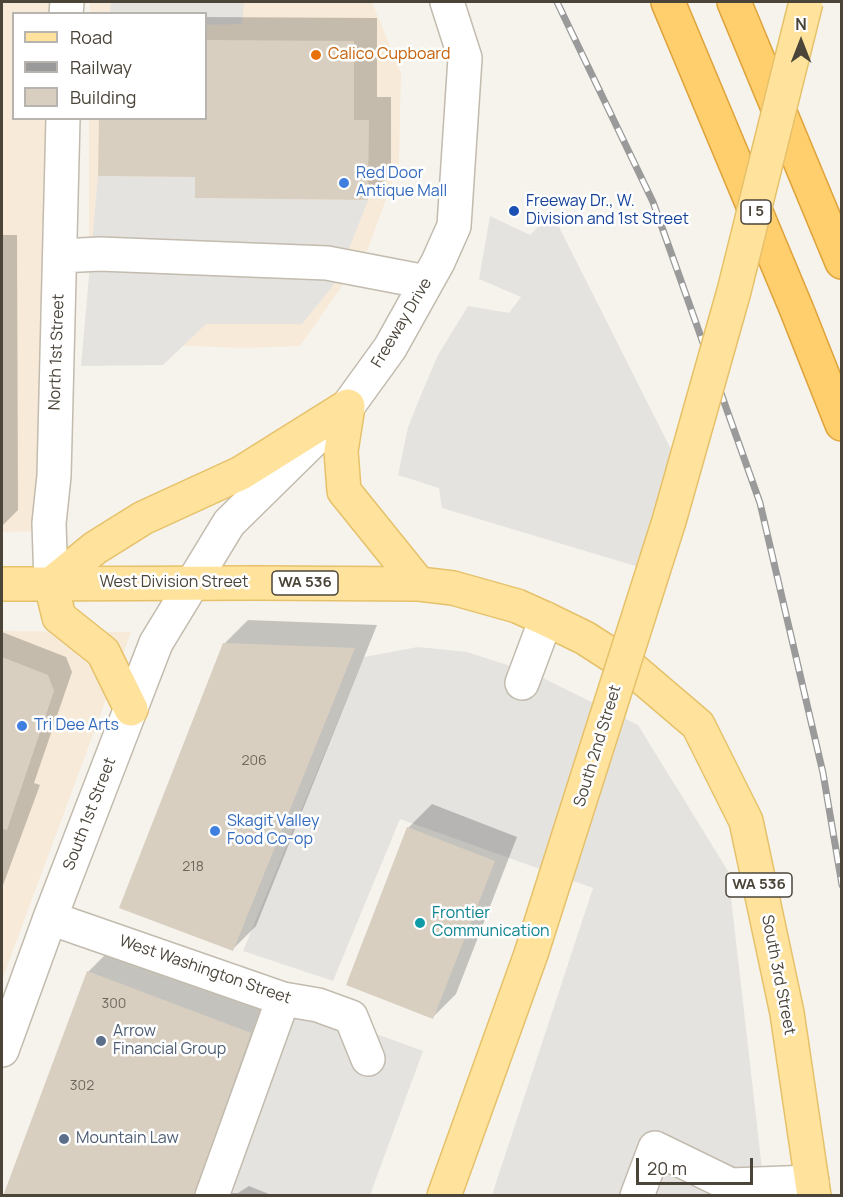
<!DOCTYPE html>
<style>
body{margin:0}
#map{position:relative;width:843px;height:1197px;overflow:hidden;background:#f6f3ec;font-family:Manrope,sans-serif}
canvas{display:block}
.frame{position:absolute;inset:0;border:3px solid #4b4439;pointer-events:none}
.legend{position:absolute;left:12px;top:12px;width:195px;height:108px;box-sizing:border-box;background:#fff;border:2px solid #b7b4b0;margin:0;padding:8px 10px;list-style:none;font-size:18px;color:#4b4439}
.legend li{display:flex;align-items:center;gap:12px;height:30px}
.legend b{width:30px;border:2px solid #b7b4b0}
.north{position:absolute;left:771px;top:12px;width:60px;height:60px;-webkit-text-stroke:4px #fff;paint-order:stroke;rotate:0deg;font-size:16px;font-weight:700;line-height:24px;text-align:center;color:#4b4439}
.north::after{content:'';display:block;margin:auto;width:21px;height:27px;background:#4b4439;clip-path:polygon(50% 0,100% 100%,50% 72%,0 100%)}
.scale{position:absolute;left:636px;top:1158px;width:117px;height:27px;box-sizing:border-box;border:3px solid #4b4439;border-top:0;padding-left:8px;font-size:18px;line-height:21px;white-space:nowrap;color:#4b4439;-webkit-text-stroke:4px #fff;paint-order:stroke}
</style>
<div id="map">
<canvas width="843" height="1197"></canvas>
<div class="frame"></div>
<ul class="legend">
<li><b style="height:8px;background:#ffe39c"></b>Road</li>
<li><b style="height:8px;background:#9a9a9a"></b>Railway</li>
<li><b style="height:16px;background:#d8cfc1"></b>Building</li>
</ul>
<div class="north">N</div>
<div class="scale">20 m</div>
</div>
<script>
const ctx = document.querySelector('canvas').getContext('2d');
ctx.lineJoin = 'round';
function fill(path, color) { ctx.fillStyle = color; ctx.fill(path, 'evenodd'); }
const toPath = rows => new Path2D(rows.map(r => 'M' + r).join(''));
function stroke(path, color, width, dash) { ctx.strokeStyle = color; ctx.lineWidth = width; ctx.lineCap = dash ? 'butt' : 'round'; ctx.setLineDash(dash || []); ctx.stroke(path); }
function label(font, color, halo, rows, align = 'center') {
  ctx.font = font + ' Manrope,sans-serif'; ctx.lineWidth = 5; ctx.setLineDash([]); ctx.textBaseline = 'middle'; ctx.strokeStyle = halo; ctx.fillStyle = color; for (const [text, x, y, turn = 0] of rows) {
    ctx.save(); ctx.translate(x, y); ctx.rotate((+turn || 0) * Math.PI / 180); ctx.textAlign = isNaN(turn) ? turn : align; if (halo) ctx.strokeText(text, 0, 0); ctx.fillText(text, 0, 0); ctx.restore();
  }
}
fill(toPath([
 [2,2,55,2,55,13,14,14,14,118,54,119,52,531,2,532],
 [90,2,372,2,401,73,399,163,368,249,300,346,243,348,89,342,89,119,206,118,206,14,90,13],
 [2,631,131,632,2,980]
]), '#f7ead8');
fill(toPath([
 [111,2,244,2,242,24,206,25,206,14,110,13],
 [98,176,195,177,195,198,368,200,336,282,302,324,206,324,163,365,81,366],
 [552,213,692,491,669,576,442,508,439,488,398,475,408,427,423,390,438,355,468,306,509,313,521,297,479,279,490,216,530,235],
 [418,647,467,652,535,674,638,725,728,871,765,1195,492,1195,593,888,400,819,333,981,243,951,364,657],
 [286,1001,423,1051,370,1195,230,1196,216,1190]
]), '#e5e3e0');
fill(toPath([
 [206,17,377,18,377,97,391,97,391,175,367,198,206,118],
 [2,235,17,235,18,510,2,526],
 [248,620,377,625,256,926,233,949,224,644],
 [2,632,66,657,72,672,34,783,40,785,2,888],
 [432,804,517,837,456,994,433,1017,408,828],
 [110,950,272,1011,228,1193,238,1193,249,1186,274,1196,5,1196,88,972]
]), '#0003');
fill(toPath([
 [206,40,354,41,354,120,369,120,368,200,195,198,195,177,98,176,99,118,206,118],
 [223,643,355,648,233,951,119,908],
 [2,657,48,675,54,691,7,830,2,829],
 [407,827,495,861,433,1019,346,985],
 [87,971,251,1033,194,1196,3,1196]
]), '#d8cfc1');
const minor = toPath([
 [66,14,67,2],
 [60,256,100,254,327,263,426,282],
 [51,584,49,523,54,476,63,118],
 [522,683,546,619],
 [50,918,283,999,318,1005,351,1017,368,1059],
 [2,1050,50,918,156,643,229,523,348,406,390,348,438,262,454,226,465,58,447,2],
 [212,1196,283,999],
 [637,1196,655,1148,731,1185,812,1182]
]);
const major = toPath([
 [348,406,341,451,344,491,419,584],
 [2,584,256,583,419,584,453,588,517,606,546,619,585,638,630,667,698,725,746,821,787,1013,814,1196],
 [51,584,95,548,143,518,241,473,348,406],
 [51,584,59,617,103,652,131,709],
 [444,1196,531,954]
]);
const highway = toPath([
 [668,2,796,308,842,424],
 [734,2,842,262]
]);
stroke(minor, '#c2bbae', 36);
stroke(major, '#e6c16a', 36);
stroke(highway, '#e0a43c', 36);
stroke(minor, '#fff', 33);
stroke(major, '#ffe39c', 33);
stroke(highway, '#ffcf6e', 33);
const rail = toPath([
 [557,2,653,202,760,503,823,773,842,885]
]);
stroke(rail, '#9a9a9a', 7);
stroke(rail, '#fff', 4.5, [14]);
const majorBridge = toPath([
 [531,954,669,521,734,291,806,2]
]);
stroke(majorBridge, '#e6c16a', 36, []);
stroke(majorBridge, '#ffe39c', 33);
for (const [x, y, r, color] of [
 [316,55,6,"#e8710a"],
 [344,183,6,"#3f7fe0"],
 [514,211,6,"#1a4fb4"],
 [22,726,6,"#3f7fe0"],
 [215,831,6,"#3f7fe0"],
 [420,923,6,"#0f9aa8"],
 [101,1041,6,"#5c6f8a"],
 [64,1139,6,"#5c6f8a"]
]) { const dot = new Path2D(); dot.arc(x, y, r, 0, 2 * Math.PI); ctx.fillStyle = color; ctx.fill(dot); stroke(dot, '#fff', 2); }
label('14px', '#6e675b', null, [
 ["206",254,761],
 ["218",193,867],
 ["300",114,1004],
 ["302",82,1086]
]);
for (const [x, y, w] of [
 [756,212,30],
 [305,583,66],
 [759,885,66]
]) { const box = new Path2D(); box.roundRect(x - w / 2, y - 12, w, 24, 4.5); ctx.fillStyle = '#fff'; ctx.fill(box); stroke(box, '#4b4439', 1.5); }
label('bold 15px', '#4b4439', null, [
 ["I 5",756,212],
 ["WA 536",305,583],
 ["WA 536",759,885]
]);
label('16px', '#c56008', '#fff', [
 ["Calico Cupboard",328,55]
], 'left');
label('16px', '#366cbe', '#fff', [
 ["Red Door",356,174],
 ["Antique Mall",356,192],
 ["Tri Dee Arts",34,726],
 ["Skagit Valley",227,822],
 ["Food Co-op",227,840]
], 'left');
label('16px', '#164399', '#fff', [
 ["Freeway Dr., W.",526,202],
 ["Division and 1st Street",526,220]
], 'left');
label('16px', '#4b4439', '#fff', [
 ["Freeway Drive",402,323,-59],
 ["North 1st Street",57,352,-88],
 ["West Division Street",174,583],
 ["South 2nd Street",598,746,-73],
 ["South 1st Street",90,814,-69],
 ["West Washington Street",205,970,19],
 ["South 3rd Street",778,975,79]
]);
label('16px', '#0d838f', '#fff', [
 ["Frontier",432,914],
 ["Communication",432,932]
], 'left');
label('16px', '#4e5e75', '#fff', [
 ["Arrow",113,1032],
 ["Financial Group",113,1050],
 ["Mountain Law",76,1139]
], 'left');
</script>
